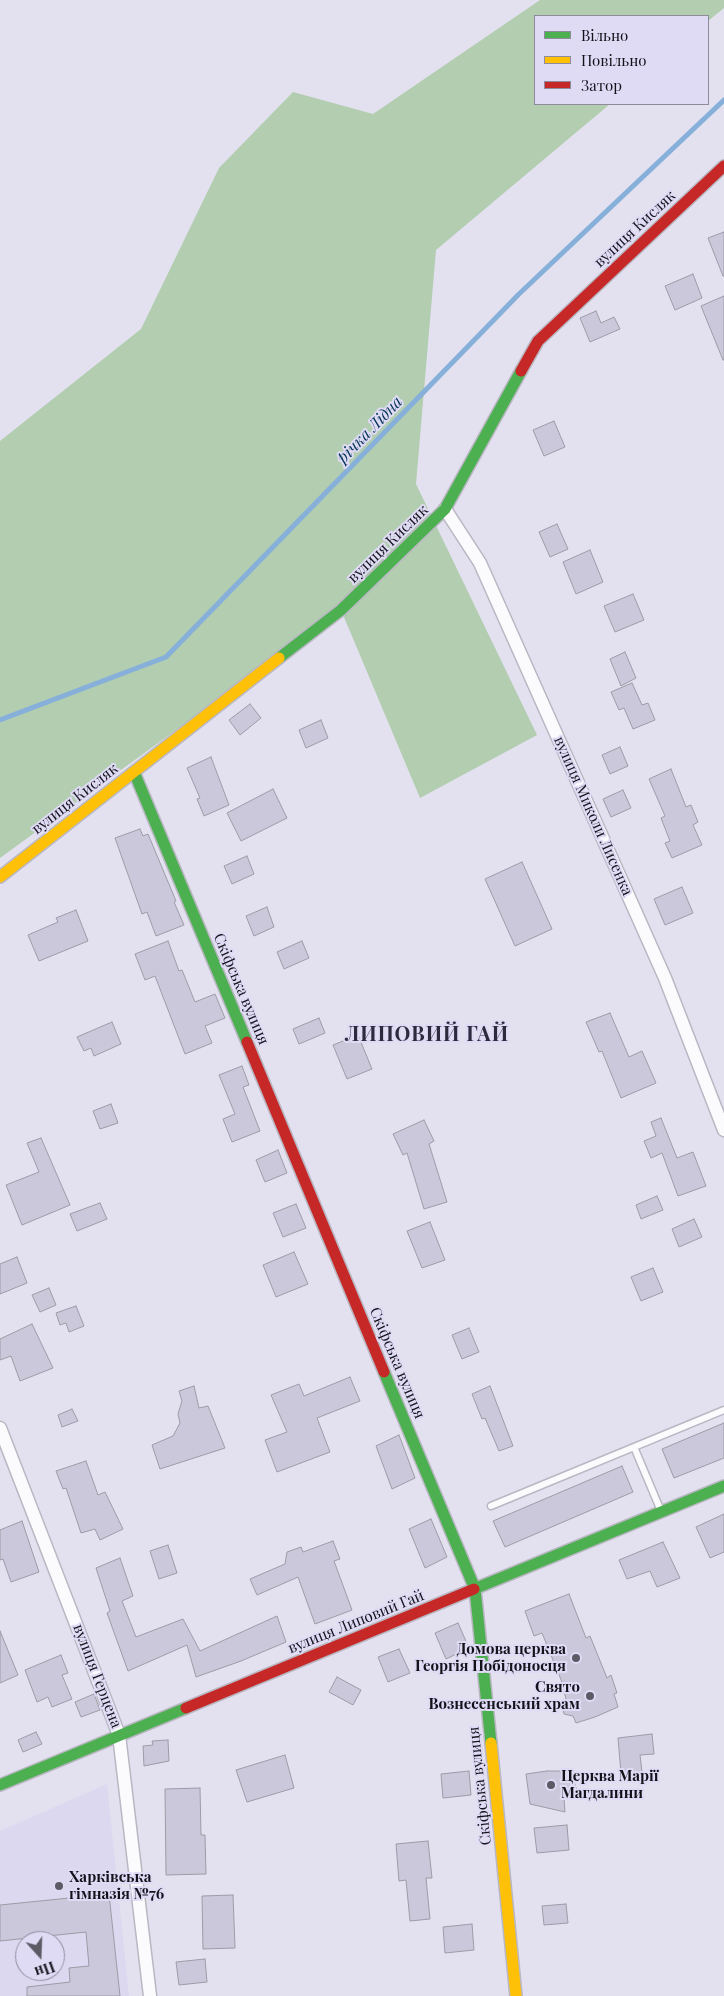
<!DOCTYPE html>
<meta charset="utf-8">
<style>
body{margin:0}
#map{position:relative;width:724px;height:1996px;overflow:hidden;background:#e3e1ef;font-family:"Playfair Display",serif}
canvas{display:block}
.legend{position:absolute;left:534px;top:15px;width:175px;height:90px;box-sizing:border-box;background:#dfdbf5;border:1px solid #8d8b9d;margin:0;padding:6px 9px;list-style:none;font-size:15px;color:#13121a}
.legend li{display:flex;align-items:center;gap:10px;height:25px}
.legend b{width:25px;border:1px solid #8d8b9d}
.north{position:absolute;left:15px;top:1931px;width:50px;height:50px;box-sizing:border-box;background:#dfdbf5;border:1px solid #8d8b9d;border-radius:50%;rotate:160deg;font-size:14px;font-weight:700;line-height:20px;text-align:center;color:#13121a}
.north::after{content:'';display:block;margin:auto;width:18px;height:22px;background:#5c5a65;clip-path:polygon(50% 0,100% 100%,50% 72%,0 100%)}
</style>
<div id="map">
<canvas width="724" height="1996"></canvas>
<ul class="legend">
<li><b style="height:6px;background:#4caf50"></b>Вільно</li>
<li><b style="height:6px;background:#ffc107"></b>Повільно</li>
<li><b style="height:6px;background:#c62828"></b>Затор</li>
</ul>
<div class="north">Пн</div>
</div>
<script>
const ctx = document.querySelector('canvas').getContext('2d');
ctx.lineJoin = 'round';
function fill(path, color) { ctx.fillStyle = color; ctx.fill(path, 'evenodd'); }
const toPath = rows => new Path2D(rows.map(r => 'M' + r).join(''));
function stroke(path, color, width, dash) { ctx.strokeStyle = color; ctx.lineWidth = width; ctx.lineCap = dash ? 'butt' : 'round'; ctx.setLineDash(dash || []); ctx.stroke(path); }
function label(font, color, halo, rows, align = 'center') {
  ctx.font = font + ' "Playfair Display",serif'; ctx.lineWidth = 4; ctx.setLineDash([]); ctx.textBaseline = 'middle'; ctx.strokeStyle = halo; ctx.fillStyle = color; for (const [text, x, y, turn = 0] of rows) {
    ctx.save(); ctx.translate(x, y); ctx.rotate((+turn || 0) * Math.PI / 180); ctx.textAlign = isNaN(turn) ? turn : align; if (halo) ctx.strokeText(text, 0, 0); ctx.fillText(text, 0, 0); ctx.restore();
  }
}
fill(toPath([
 [107,1784,129,1996,0,1996,0,1831],
 [25,1941,55,1941,55,1971,25,1971]
]), '#dcd8f0');
fill(toPath([
 [540,0,724,0,724,8,708,21,708,16,535,16,535,104,610,104,436,250,416,484,537,735,420,798,341,610,0,858,0,441,141,329,219,168,293,92,373,114]
]), '#b2cdb0');
stroke(toPath([
 [0,720,166,657,519,294,724,100]
]), '#86b0da', 5);
const building = toPath([
 [724,232,724,276,723,276,708,238,724,232],
 [693,274,702,298,675,310,665,286,693,274],
 [724,296,724,360,723,360,701,306,724,296],
 [596,311,601,323,614,317,620,329,590,342,580,318,596,311],
 [554,421,565,447,544,456,533,430,554,421],
 [557,524,568,549,550,557,539,532,557,524],
 [590,550,603,582,576,594,563,562,590,550],
 [633,594,644,620,615,632,604,606,633,594],
 [625,652,636,678,621,686,610,659,625,652],
 [632,683,642,705,648,703,655,720,633,729,624,708,619,710,611,692,632,683],
 [250,704,261,718,240,735,229,720,250,704],
 [321,720,328,738,306,748,299,730,321,720],
 [620,747,628,766,610,774,602,755,620,747],
 [211,757,229,805,204,816,197,799,200,798,187,768,211,757],
 [671,769,686,807,691,805,698,822,693,825,702,845,672,858,665,843,670,841,661,818,665,816,649,779,671,769],
 [273,789,287,818,241,841,227,813,273,789],
 [623,790,631,808,611,817,603,799,623,790],
 [140,829,143,836,148,834,176,901,174,902,184,925,156,936,147,912,142,914,115,838,140,829],
 [247,856,254,874,232,884,224,866,247,856],
 [522,862,552,929,515,946,485,879,522,862],
 [682,887,693,913,665,925,654,899,682,887],
 [267,907,274,927,254,936,246,916,267,907],
 [76,910,88,941,39,961,28,935,58,922,56,918,76,910],
 [168,941,179,971,182,970,195,1002,215,994,225,1018,205,1026,212,1043,185,1054,155,976,145,980,135,954,168,941],
 [302,941,309,958,284,969,277,952,302,941],
 [610,1013,629,1057,642,1051,656,1083,621,1098,602,1051,599,1052,586,1022,610,1013],
 [319,1018,325,1033,299,1044,293,1029,319,1018],
 [112,1022,121,1044,94,1056,91,1048,84,1051,77,1037,112,1022],
 [358,1035,372,1069,347,1079,333,1045,358,1035],
 [242,1066,249,1085,243,1087,260,1131,232,1142,223,1119,235,1114,219,1075,242,1066],
 [111,1104,118,1123,100,1129,93,1111,111,1104],
 [661,1118,677,1158,693,1152,706,1186,678,1196,662,1153,651,1158,644,1141,656,1136,651,1122,661,1118],
 [424,1120,434,1141,429,1144,447,1202,424,1209,407,1153,403,1155,393,1134,424,1120],
 [41,1138,70,1205,22,1225,6,1185,39,1172,27,1143,41,1138],
 [278,1150,287,1173,265,1182,256,1160,278,1150],
 [657,1196,663,1210,641,1219,636,1205,657,1196],
 [100,1203,107,1219,77,1231,70,1214,100,1203],
 [296,1204,306,1228,283,1237,273,1213,296,1204],
 [694,1219,702,1237,679,1247,672,1229,694,1219],
 [430,1222,445,1260,422,1268,407,1231,430,1222],
 [294,1252,308,1284,276,1297,263,1265,294,1252],
 [17,1257,27,1283,0,1294,0,1264,17,1257],
 [653,1268,663,1292,641,1301,631,1277,653,1268],
 [49,1288,56,1305,40,1312,32,1295,49,1288],
 [76,1306,84,1326,69,1332,66,1323,60,1325,56,1313,76,1306],
 [32,1324,53,1368,20,1381,11,1356,0,1360,0,1339,32,1324],
 [469,1328,479,1352,462,1359,452,1335,469,1328],
 [350,1377,360,1401,317,1418,330,1452,277,1472,265,1440,287,1432,271,1395,299,1384,304,1396,350,1377],
 [194,1386,199,1408,208,1406,225,1448,160,1469,152,1445,173,1436,180,1423,178,1414,182,1401,179,1391,194,1386],
 [490,1386,513,1446,499,1451,485,1418,482,1419,472,1394,490,1386],
 [72,1409,78,1421,62,1427,58,1415,72,1409],
 [724,1423,724,1458,674,1478,662,1449,724,1423],
 [399,1435,415,1478,392,1489,376,1446,399,1435],
 [86,1461,98,1495,105,1492,123,1529,100,1540,95,1529,81,1533,66,1488,63,1489,56,1471,86,1461],
 [622,1466,633,1492,505,1547,493,1521,622,1466],
 [724,1514,724,1552,710,1558,696,1527,724,1514],
 [431,1519,447,1557,425,1568,409,1529,431,1519],
 [22,1521,39,1572,11,1582,3,1559,0,1560,0,1530,22,1521],
 [333,1541,340,1559,334,1561,352,1610,315,1624,298,1577,257,1595,250,1579,285,1564,287,1552,301,1547,303,1552,333,1541],
 [663,1542,680,1578,657,1587,650,1571,627,1579,619,1560,663,1542],
 [168,1545,177,1573,159,1579,150,1551,168,1545],
 [120,1558,133,1596,122,1601,136,1637,183,1619,200,1651,277,1616,286,1642,241,1661,196,1677,187,1645,128,1671,107,1613,110,1611,96,1568,120,1558],
 [569,1594,586,1638,590,1636,607,1678,611,1675,617,1693,614,1694,618,1707,595,1717,576,1723,573,1716,564,1714,562,1705,566,1698,562,1688,564,1687,542,1633,534,1636,525,1611,569,1594],
 [458,1623,469,1648,446,1659,435,1633,458,1623],
 [0,1631,18,1675,0,1683,0,1631],
 [399,1649,410,1673,388,1682,378,1657,399,1649],
 [61,1655,68,1673,62,1675,72,1699,52,1707,48,1697,37,1702,25,1670,61,1655],
 [337,1677,361,1690,353,1705,329,1692,337,1677],
 [94,1694,100,1710,81,1717,75,1702,94,1694],
 [36,1732,42,1744,23,1752,18,1740,36,1732],
 [652,1734,654,1754,640,1755,642,1772,621,1773,618,1738,652,1734],
 [168,1740,169,1761,144,1766,143,1746,153,1745,152,1741,168,1740],
 [285,1755,294,1788,247,1802,236,1770,285,1755],
 [469,1771,471,1795,443,1798,441,1774,469,1771],
 [547,1771,560,1771,563,1778,573,1779,577,1790,564,1798,565,1812,530,1804,526,1774,547,1771],
 [200,1788,201,1835,205,1835,206,1874,166,1875,165,1789,200,1788],
 [567,1825,569,1850,537,1853,534,1828,567,1825],
 [428,1841,432,1878,426,1878,430,1919,410,1921,406,1880,399,1881,396,1844,428,1841],
 [109,1894,120,1996,27,1996,27,1987,70,1982,69,1968,89,1966,86,1932,0,1941,0,1905,109,1894],
 [233,1895,235,1948,203,1949,202,1896,233,1895],
 [566,1904,568,1923,544,1925,542,1906,566,1904],
 [472,1924,474,1950,445,1953,443,1927,472,1924],
 [205,1959,207,1982,179,1985,176,1962,205,1959]
]);
fill(building, '#cbc8dc');
stroke(building, '#9d9ba6', 1);
const lane = toPath([
 [634,1447,661,1511],
 [491,1506,724,1410]
]);
const street = toPath([
 [445,509,480,563,665,978,724,1130],
 [0,1428,119,1735,150,1996]
]);
const fast = toPath([
 [279,658,341,610,445,509,521,371],
 [134,772,247,1042],
 [384,1372,475,1589,491,1743],
 [474,1589,724,1486],
 [0,1785,186,1708]
]);
const slow = toPath([
 [0,877,279,658],
 [491,1743,516,1996]
]);
const jam = toPath([
 [521,371,538,341,724,166],
 [247,1042,384,1372],
 [186,1708,474,1589]
]);
stroke(lane, '#b9b7c2', 9);
stroke(street, '#b9b7c2', 15);
stroke(fast, '#b9b7c2', 14);
stroke(slow, '#b9b7c2', 14);
stroke(jam, '#b9b7c2', 14);
stroke(lane, '#fbfafd', 6);
stroke(street, '#fbfafd', 12);
stroke(fast, '#4caf50', 11);
stroke(slow, '#ffc107', 11);
stroke(jam, '#c62828', 11);
for (const [x, y, r, color] of [
 [576,1658,5,"#5c5a65"],
 [590,1696,5,"#5c5a65"],
 [551,1785,5,"#5c5a65"],
 [59,1886,5,"#5c5a65"]
]) { const dot = new Path2D(); dot.arc(x, y, r, 0, 2 * Math.PI); ctx.fillStyle = color; ctx.fill(dot); stroke(dot, '#dfdbf5', 2); }
label('15px', '#13121a', '#dfdbf5', [
 ["вулиця Кисляк",635,229,-43],
 ["вулиця Кисляк",388,544,-44],
 ["вулиця Кисляк",75,799,-38],
 ["вулиця Миколи Лисенка",593,816,66],
 ["Скіфська вулиця",241,989,67],
 ["Скіфська вулиця",397,1363,67],
 ["вулиця Липовий Гай",356,1622,-22],
 ["вулиця Герцена",97,1676,69],
 ["Скіфська вулиця",480,1786,-96]
]);
label('bold 15px', '#13121a', '#dfdbf5', [
 ["Домова церква",566,1649],
 ["Георгія Побідоносця",566,1666],
 ["Свято",580,1687],
 ["Вознесенський храм",580,1704],
 ["Церква Марії",561,1776,"left"],
 ["Магдалини",561,1793,"left"],
 ["Харківська",69,1877,"left"],
 ["гімназія №76",69,1894,"left"]
], 'right');
label('italic 16px', '#003255', '#dfdbf5', [
 ["річка Лідна",370,430,-46]
]);
ctx.letterSpacing = '1px';
label('bold 20px', '#2e2a3e', '#dfdbf5', [
 ["ЛИПОВИЙ ГАЙ",427,1035]
]);
ctx.letterSpacing = '0px';
</script>
